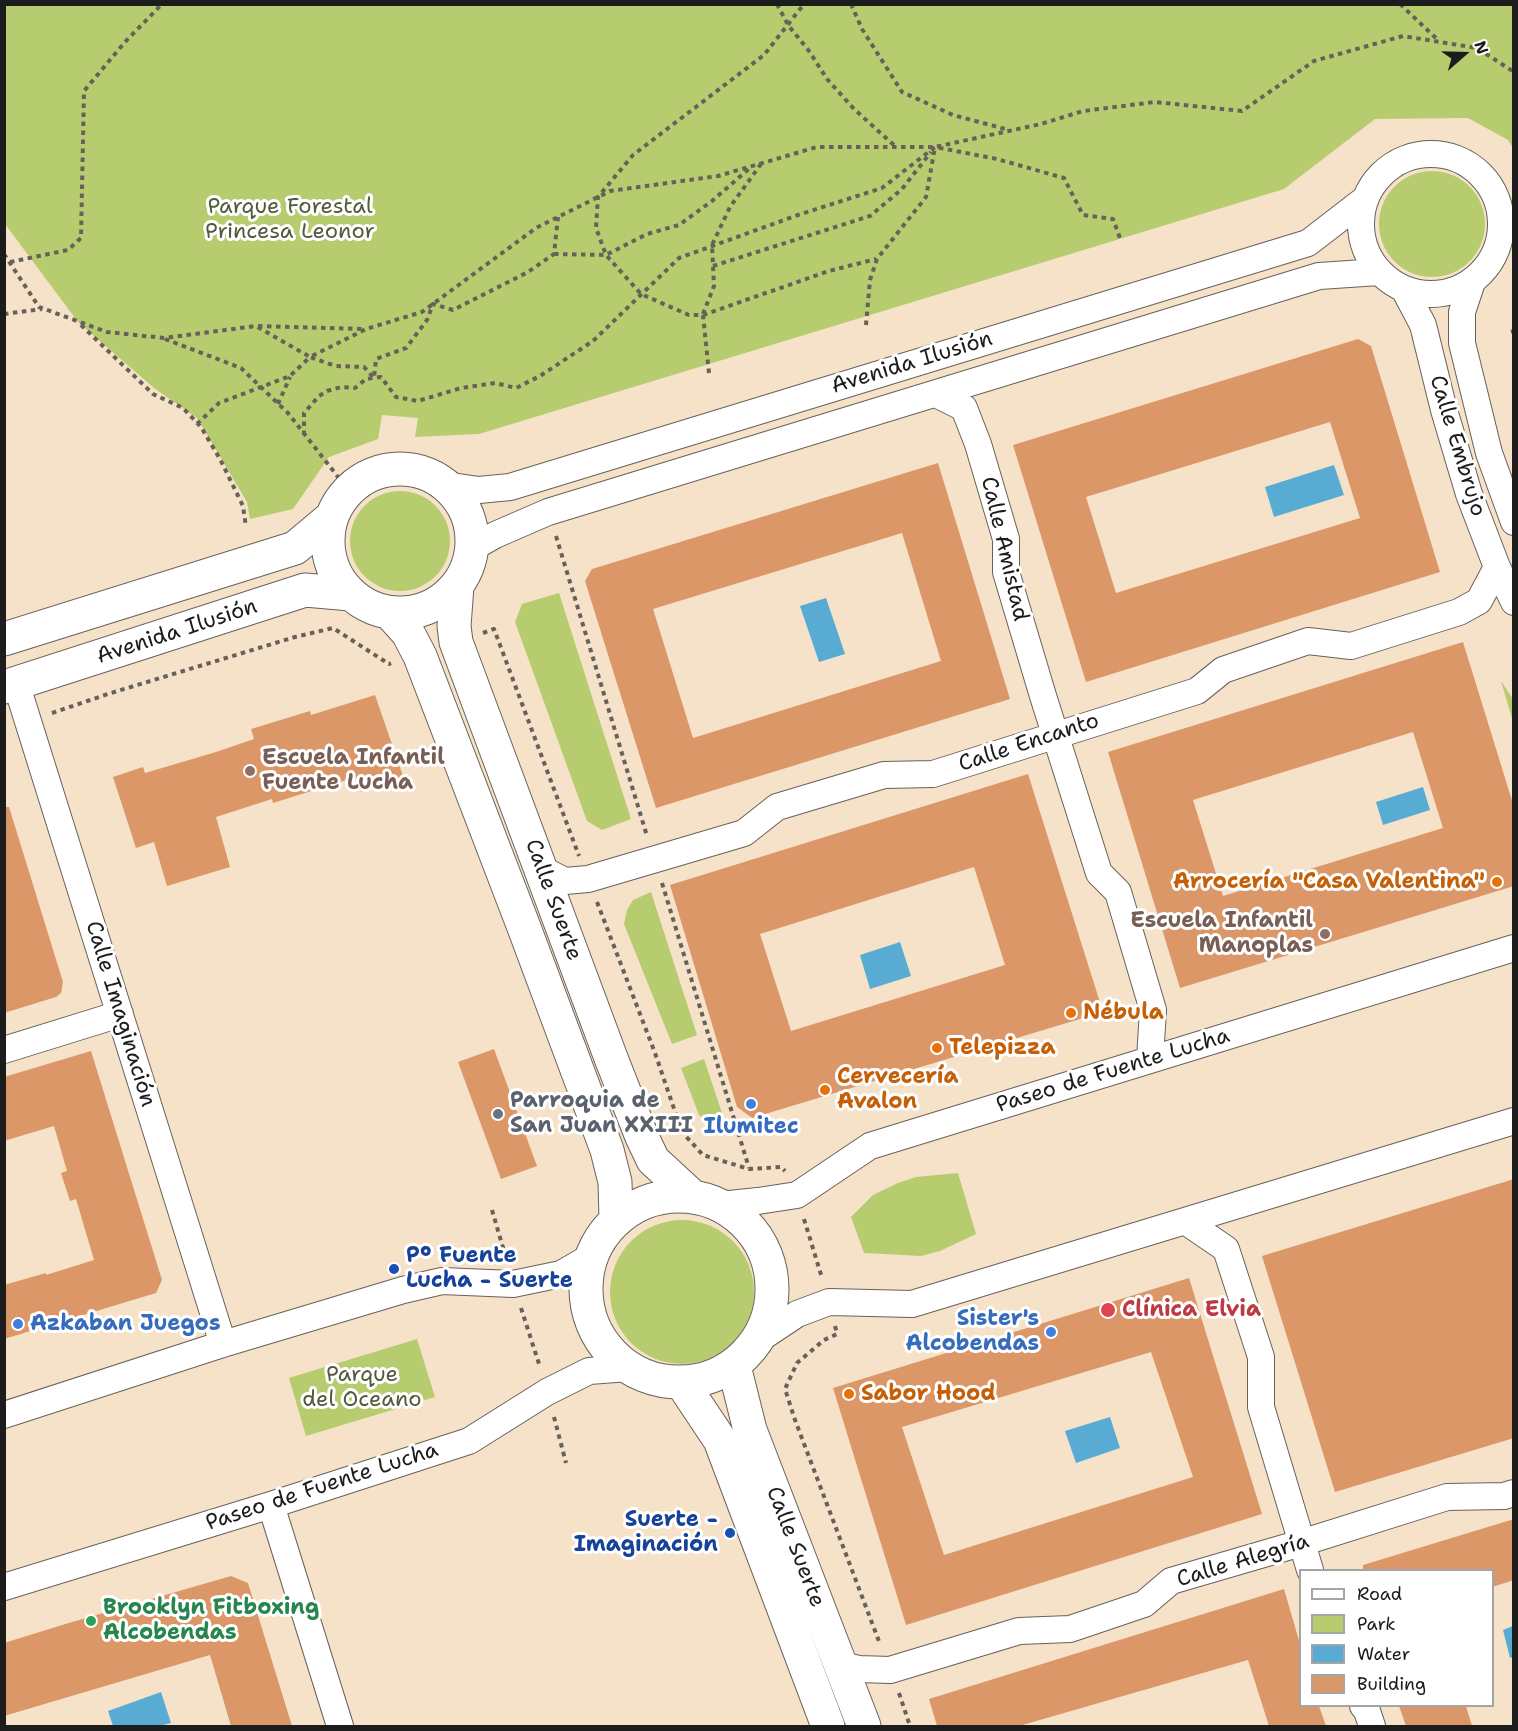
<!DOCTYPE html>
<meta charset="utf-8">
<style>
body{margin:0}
#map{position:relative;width:1518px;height:1731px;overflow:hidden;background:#f5e2c9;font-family:"Shantell Sans",sans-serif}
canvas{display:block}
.frame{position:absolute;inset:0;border:6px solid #1c1c1c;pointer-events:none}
.legend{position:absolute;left:1299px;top:1569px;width:195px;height:138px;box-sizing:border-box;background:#fff;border:2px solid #a4a4a4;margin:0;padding:8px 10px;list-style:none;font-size:18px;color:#1c1c1c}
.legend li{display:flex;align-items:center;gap:12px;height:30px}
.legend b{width:30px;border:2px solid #a4a4a4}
.north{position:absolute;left:1434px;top:24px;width:60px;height:60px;-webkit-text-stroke:4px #fff;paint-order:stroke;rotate:70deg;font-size:16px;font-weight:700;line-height:24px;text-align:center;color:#1c1c1c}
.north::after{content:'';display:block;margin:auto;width:21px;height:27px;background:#1c1c1c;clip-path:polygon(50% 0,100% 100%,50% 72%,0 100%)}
</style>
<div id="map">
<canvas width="1518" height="1731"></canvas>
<div class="frame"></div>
<ul class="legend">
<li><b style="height:8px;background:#fff"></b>Road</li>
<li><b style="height:16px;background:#b7cc6f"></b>Park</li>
<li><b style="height:16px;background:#58acd3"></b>Water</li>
<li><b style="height:16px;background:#dc9768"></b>Building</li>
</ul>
<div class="north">N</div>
</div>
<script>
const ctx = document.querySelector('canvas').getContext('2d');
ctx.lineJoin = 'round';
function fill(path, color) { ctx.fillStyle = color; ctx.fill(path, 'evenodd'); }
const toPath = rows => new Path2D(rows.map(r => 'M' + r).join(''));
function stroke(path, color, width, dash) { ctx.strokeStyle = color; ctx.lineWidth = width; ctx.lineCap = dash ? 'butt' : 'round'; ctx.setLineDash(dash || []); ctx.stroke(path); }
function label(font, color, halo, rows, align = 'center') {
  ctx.font = font + ' "Shantell Sans",sans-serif'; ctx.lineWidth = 6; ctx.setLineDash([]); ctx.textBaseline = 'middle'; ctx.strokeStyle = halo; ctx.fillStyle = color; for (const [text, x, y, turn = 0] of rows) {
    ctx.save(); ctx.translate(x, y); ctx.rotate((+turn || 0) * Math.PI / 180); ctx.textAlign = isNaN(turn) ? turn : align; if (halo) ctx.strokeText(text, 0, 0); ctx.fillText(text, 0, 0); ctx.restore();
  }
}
fill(toPath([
 [5,4,1513,5,1513,148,1508,140,1468,118,1375,119,1284,189,479,434,415,437,418,418,382,415,378,439,329,457,293,509,250,519,247,502,197,418,154,388,78,322,5,224],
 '1379 224a53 53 0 1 1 106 0a53 53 0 1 1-106 0Z',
 '350 541a50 50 0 1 1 100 0a50 50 0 1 1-100 0Z',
 [559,593,631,819,602,830,587,821,515,622,522,604],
 [1501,681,1513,699,1513,722],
 [651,892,697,1035,672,1044,624,924,627,910,633,900],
 [704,1059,725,1122,710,1123,699,1115,681,1068],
 [958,1173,976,1234,940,1251,921,1256,864,1253,851,1217,873,1195,898,1183,916,1177],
 '610 1292a72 72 0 1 1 144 0a72 72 0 1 1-144 0Z',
 [417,1339,435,1397,306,1436,289,1378]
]), '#b7cc6f');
fill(toPath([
 [1334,465,1344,495,1274,517,1265,487],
 [826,598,845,654,819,662,800,606],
 [1423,787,1430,810,1383,825,1376,802],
 [900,942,911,976,870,989,860,955],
 [1110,1417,1120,1448,1076,1463,1065,1431],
 [1513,1626,1513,1657,1510,1658,1503,1630],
 [161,1692,171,1723,159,1726,113,1726,108,1711]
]), '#58acd3');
fill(toPath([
 [1358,339,1371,346,1440,572,1086,682,1013,445],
 [1330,422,1360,518,1116,593,1086,497],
 [938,463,1010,699,656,808,585,581,592,569],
 [902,533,941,661,693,738,653,609],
 [1463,642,1514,807,1514,886,1180,988,1108,752],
 [1413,732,1443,828,1223,896,1193,800],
 [375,695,404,779,361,792,356,777,273,803,272,799,216,817,230,867,167,886,154,842,136,848,113,777,143,767,145,773,216,752,254,739,251,729,310,711,311,715],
 [1028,774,1103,1012,752,1118,737,1107,670,885],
 [974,867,1005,965,791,1031,760,934],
 [4,807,9,807,63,982,61,993,56,997,4,1013],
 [494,1049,537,1166,501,1179,458,1062],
 [91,1051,162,1280,156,1293,4,1339,4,1285,46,1273,46,1275,94,1260,76,1199,70,1201,61,1173,67,1171,54,1126,4,1141,4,1077],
 [1514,1179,1514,1438,1335,1492,1262,1256],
 [1189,1278,1262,1514,906,1625,833,1388],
 [1151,1352,1193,1477,944,1555,902,1427],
 [1514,1519,1514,1580,1492,1587,1492,1570,1363,1570,1363,1565],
 [231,1576,248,1583,292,1726,231,1726,210,1655,4,1716,4,1643,72,1622],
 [1284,1589,1300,1644,1300,1706,1319,1706,1326,1726,1269,1726,1248,1660,1019,1726,937,1726,929,1699],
 [1399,1706,1466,1706,1472,1726,1406,1726]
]), '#dc9768');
const minor = toPath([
 '1361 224a70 70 0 1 1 140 0a70 70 0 1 1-140 0Z',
 [1472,282,1462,312,1462,343,1489,453,1514,522],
 [1404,289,1423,325,1444,410,1469,494,1497,567,1514,602],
 [936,394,964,408,978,444,1006,539,1006,572,1043,696,1099,873,1118,892,1153,1010,1150,1059],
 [445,485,479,490,510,487,1308,243,1365,199],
 [472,548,495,535,548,512,1319,276,1379,272],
 [16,683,223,1344],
 [541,869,565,881,588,879,744,833,777,807,884,775,933,774,1197,691,1223,670,1308,641,1351,646,1459,612,1479,601,1497,567],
 [4,1050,120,1014],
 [720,1205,758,1201,797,1195,870,1146,1514,948],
 [1185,1221,1226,1249,1261,1357,1261,1407,1310,1570],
 [758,1340,797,1314,829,1302,912,1304,1514,1121],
 [4,1415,223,1344,403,1290,442,1281,513,1284,561,1274,592,1256],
 [271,1505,340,1726],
 [4,1587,271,1505,469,1441,547,1392,589,1371,629,1368],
 [840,1665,859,1669,890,1670,1019,1631,1070,1629,1144,1604,1171,1581,1301,1543,1447,1497,1504,1496,1514,1493],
 [1363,1706,1367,1711,1372,1726]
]);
const major = toPath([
 '328 541a72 72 0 1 1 144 0a72 72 0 1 1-144 0Z',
 [457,586,454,626,456,642,611,1058,642,1137,653,1160,692,1196],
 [390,613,408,633,420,656,525,930,607,1150,615,1182,616,1219],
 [4,639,295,548,332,517],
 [4,687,305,590,351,594],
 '586 1289a93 93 0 1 1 186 0a93 93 0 1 1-186 0Z',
 [734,1366,750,1430,864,1726],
 [682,1383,720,1440,828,1726]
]);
stroke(minor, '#686159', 28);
stroke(major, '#686159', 35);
stroke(toPath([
 [777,4,788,25,809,51,827,79,854,109,895,146],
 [851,4,862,29,902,92,953,115,1009,130],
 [1400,4,1439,41],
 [4,254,39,307,107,332,164,338,256,326,310,357,366,329,422,312,536,228,610,191,718,176,817,147,935,147,1041,124,1083,111,1155,102,1242,111,1314,61,1403,36,1477,48,1514,72],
 [554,254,606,255,647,234,679,225,712,201,751,167],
 [10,262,68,250,81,238,84,91,125,42,162,4],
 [713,266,870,216,902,189,931,152],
 [4,314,42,309],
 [703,314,714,286,712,245,730,207,761,164],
 [703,315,829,271,876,259],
 [81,325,153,394,183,408,201,427,220,459,243,506,246,527],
 [866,325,870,280,877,259,926,197,935,147],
 [258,326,365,329],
 [1511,332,1514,331],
 [165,339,241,368,288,413,349,491],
 [709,373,703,315,689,315,641,294,606,255,596,228,598,197,633,155,764,55,804,4],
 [278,404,290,377],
 [197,424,219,403,290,376,310,357,335,366,364,367,374,378,376,359,406,348,427,320,433,304,453,310,528,272,554,254,558,217],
 [304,435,304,413,319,396,327,391,341,387,355,388,366,379,381,377,396,397,418,401,461,388,495,383,516,388,540,376,593,341,679,258,798,215,882,188,935,147,997,159,1064,178,1083,215,1113,219,1121,241],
 [556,536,647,836],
 [483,633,494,629,579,856],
 [52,713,111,693,295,637,333,628,389,664,391,663],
 [662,883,749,1168],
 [597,902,655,1053,682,1132,703,1155,749,1169,781,1167,785,1171],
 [492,1210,506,1258],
 [804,1219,822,1278],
 [521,1308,540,1367],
 [835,1326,837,1334,824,1340,797,1363,785,1389,795,1420,880,1644],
 [554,1417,566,1463],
 [899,1693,910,1726]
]), '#686159', 4, [4.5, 4.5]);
stroke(minor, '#fff', 26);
stroke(major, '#fff', 33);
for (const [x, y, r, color] of [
 [250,771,6,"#8d6e63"],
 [1497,882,6,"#e8710a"],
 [1325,934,6,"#8d6e63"],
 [1071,1013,6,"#e8710a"],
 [937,1048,6,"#e8710a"],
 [825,1090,6,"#e8710a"],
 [751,1104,6,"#3f7fe0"],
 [498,1114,6,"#6b7280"],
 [394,1269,6,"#1a4fb4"],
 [1108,1310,8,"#e0444e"],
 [18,1324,6,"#3f7fe0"],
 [1051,1332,6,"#3f7fe0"],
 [849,1394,6,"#e8710a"],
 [730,1533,6,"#1a4fb4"],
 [91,1621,6,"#2e9e5b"]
]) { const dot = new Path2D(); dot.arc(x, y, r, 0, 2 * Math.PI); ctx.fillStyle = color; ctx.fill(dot); stroke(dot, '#fff', 2); }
label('22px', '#525a39', '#fff', [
 ["Parque Forestal",290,207],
 ["Princesa Leonor",290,232],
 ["Parque",362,1375],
 ["del Oceano",362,1400]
]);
label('22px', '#1c1c1c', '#fff', [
 ["Avenida Ilusión",912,363,-17],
 ["Calle Embrujo",1457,446,73],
 ["Calle Amistad",1004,549,77],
 ["Avenida Ilusión",177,632,-18],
 ["Calle Encanto",1029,743,-18],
 ["Calle Suerte",553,900,70],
 ["Calle Imaginación",120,1014,73],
 ["Paseo de Fuente Lucha",1113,1071,-17],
 ["Paseo de Fuente Lucha",322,1487,-18],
 ["Calle Suerte",795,1547,69],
 ["Calle Alegría",1243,1561,-17]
]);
label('bold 22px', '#785e54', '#fff', [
 ["Escuela Infantil",262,758],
 ["Fuente Lucha",262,783],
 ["Escuela Infantil",1313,921,"right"],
 ["Manoplas",1313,946,"right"]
], 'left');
label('bold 22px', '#c56008', '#fff', [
 ["Arrocería \"Casa Valentina\"",1485,882,"right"],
 ["Nébula",1083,1013],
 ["Telepizza",949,1048],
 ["Cervecería",837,1077],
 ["Avalon",837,1102],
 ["Sabor Hood",861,1394]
], 'left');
label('bold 22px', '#5b616d', '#fff', [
 ["Parroquia de",510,1101],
 ["San Juan XXIII",510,1126]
], 'left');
label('bold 22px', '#366cbe', '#fff', [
 ["Ilumitec",751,1127],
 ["Sister's",1039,1319,"right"],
 ["Alcobendas",1039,1344,"right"],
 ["Azkaban Juegos",30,1324,"left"]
]);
label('bold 22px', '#164399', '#fff', [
 ["Pº Fuente",406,1256],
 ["Lucha - Suerte",406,1281],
 ["Suerte -",718,1520,"right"],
 ["Imaginación",718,1545,"right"]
], 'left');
label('bold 22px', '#be3a42', '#fff', [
 ["Clínica Elvia",1122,1310]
], 'left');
label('bold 22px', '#27864d', '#fff', [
 ["Brooklyn Fitboxing",103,1608],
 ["Alcobendas",103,1633]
], 'left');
</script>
